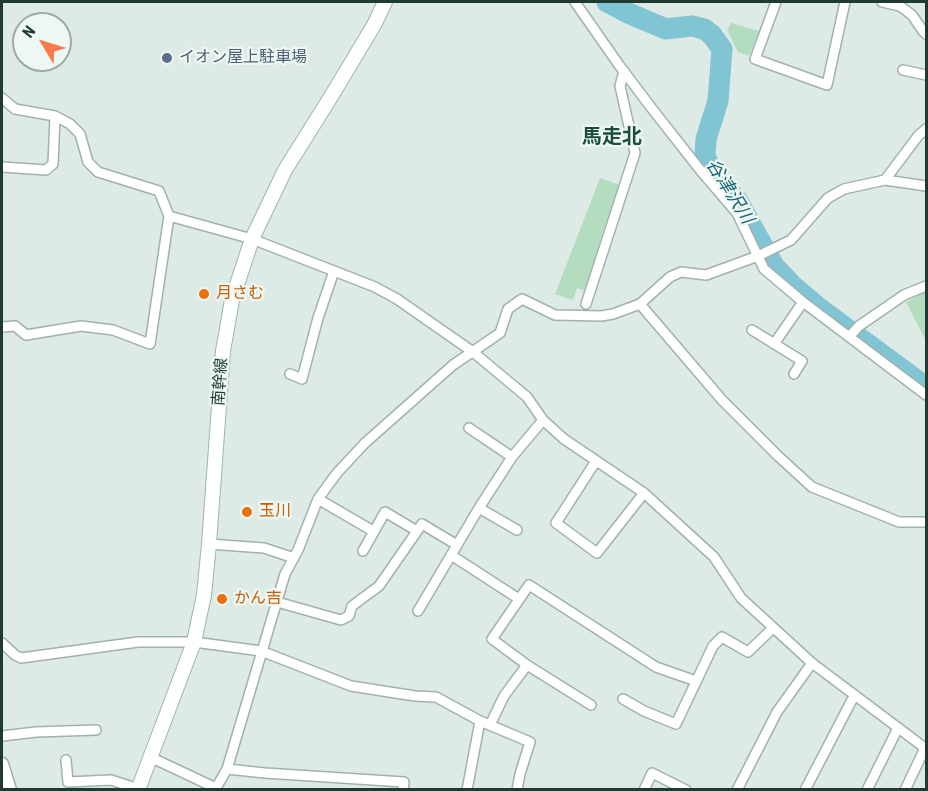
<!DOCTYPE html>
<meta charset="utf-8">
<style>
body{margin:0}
#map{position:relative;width:928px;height:791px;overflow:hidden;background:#ddeae5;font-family:"Roboto Condensed",sans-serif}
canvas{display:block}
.frame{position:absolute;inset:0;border:3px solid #1e3a33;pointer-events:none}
.north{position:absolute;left:12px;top:12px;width:60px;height:60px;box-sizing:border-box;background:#eef7f2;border:2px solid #9baba6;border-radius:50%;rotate:308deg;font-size:16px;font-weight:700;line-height:24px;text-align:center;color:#1e3a33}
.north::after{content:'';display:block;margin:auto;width:21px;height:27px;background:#f97b4d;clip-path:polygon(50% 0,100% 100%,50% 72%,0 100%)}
</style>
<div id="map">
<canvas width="928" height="791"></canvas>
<div class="frame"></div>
<div class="north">N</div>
</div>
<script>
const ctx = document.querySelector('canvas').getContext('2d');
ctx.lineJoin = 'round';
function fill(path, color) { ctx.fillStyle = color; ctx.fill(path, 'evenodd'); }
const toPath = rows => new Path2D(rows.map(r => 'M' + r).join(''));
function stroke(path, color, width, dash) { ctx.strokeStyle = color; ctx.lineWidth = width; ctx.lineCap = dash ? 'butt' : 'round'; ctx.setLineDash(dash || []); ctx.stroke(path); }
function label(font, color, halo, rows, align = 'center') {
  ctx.font = font + ' "Roboto Condensed","Noto Sans JP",sans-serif'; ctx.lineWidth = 4.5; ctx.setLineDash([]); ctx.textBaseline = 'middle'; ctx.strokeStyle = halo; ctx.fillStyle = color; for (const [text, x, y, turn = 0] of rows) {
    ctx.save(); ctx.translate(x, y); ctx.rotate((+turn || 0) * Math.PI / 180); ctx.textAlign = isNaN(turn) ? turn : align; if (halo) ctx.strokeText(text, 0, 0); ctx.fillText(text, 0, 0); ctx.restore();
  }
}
fill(toPath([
 [731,23,759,31,749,56,738,52,727,30],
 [600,178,620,185,603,231,586,291,577,288,573,300,555,294],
 [926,292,926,341,906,302]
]), '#b4ddc0');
stroke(toPath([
 [607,2,628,13,666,29,692,26,704,29,712,35,722,49,718,101,706,139,705,155,709,166,714,175,737,200,774,266,793,286,819,308,926,387]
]), '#81c4d3', 21);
const minor = toPath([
 [575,2,619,65,653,110,701,171,737,213,764,269,803,302,926,395],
 [776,2,755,59,827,85,845,2],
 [882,2,900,6,912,15,923,31,926,34],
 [903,70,926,75],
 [2,98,15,109,55,116,70,124,80,134,88,162,98,172,159,191,169,216,252,239,375,287,397,299,473,352,527,397,543,420,564,439,644,493,714,557,741,598,812,663,925,748,905,790],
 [2,167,46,170,53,164,55,116],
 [885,180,926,186],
 [586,304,635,153,620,86,624,71],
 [640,304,722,400,778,456,812,487,899,522,926,522],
 [2,327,15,326,26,335,81,326,113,330,150,344,169,216],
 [752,330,802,361,794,374],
 [849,337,859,326,904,295,926,286],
 [774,344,803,302],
 [290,374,302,379,318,318,334,271],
 [469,428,512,457],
 [596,461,556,523,597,553,644,493],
 [318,499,373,531],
 [479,508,517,530],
 [209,544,264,548,294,558],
 [363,551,385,512,417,531],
 [451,555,519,599],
 [277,602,341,620,349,616,352,606,379,586,422,524,457,545],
 [418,611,479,508,512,457,543,420],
 [2,643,15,655,21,658,138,642,194,642,261,651,351,686,415,696,436,697,480,721,530,742,520,774,517,790],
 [623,699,644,711,676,724,713,646,722,637,748,652,773,628],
 [591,705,527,665,492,639,529,585,656,667,696,681],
 [490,725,504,696,527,665],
 [2,736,36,732,96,730],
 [150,757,216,788],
 [66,760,68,782,111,780,139,789],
 [227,769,265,773,404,782,403,790],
 [215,790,227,769,285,574,298,550,318,499,337,473,365,443,453,365,500,333,508,309,522,299,555,315,601,316,613,314,640,304,670,277,681,272,706,275,758,256,791,240,828,198,844,189,885,180,918,136,926,129],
 [467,790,480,721],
 [644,790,652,773,686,790],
 [737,790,777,712,812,663],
 [805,790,854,696],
 [867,790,898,728]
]);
const tertiary = toPath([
 [925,748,926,750],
 [2,764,10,790]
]);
const secondary = toPath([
 [138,790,194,642,204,595,209,544,223,351,232,300,252,239,285,170,332,95,374,25,385,2]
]);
stroke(minor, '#a0b2ac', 12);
stroke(tertiary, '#a0b2ac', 15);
stroke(secondary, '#9cb6ad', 16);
stroke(minor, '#fff', 9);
stroke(tertiary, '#fff', 12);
stroke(secondary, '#fff', 14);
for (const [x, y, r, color] of [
 [167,58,6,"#5c6f8a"],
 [204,294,6,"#e8710a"],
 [247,512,6,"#e8710a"],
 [222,599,6,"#e8710a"]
]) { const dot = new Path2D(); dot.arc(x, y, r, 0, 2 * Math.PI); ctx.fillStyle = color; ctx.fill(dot); stroke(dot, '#eef7f2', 2); }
label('16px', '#4e5e75', '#eef7f2', [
 ["イオン屋上駐車場",179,58]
], 'left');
label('16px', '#c56008', '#eef7f2', [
 ["月さむ",216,294],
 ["玉川",259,512],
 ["かん吉",234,599]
], 'left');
label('16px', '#1e3a33', '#eef7f2', [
 ["南幹線",221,382,-86]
]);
label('italic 18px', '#166578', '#eef7f2', [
 ["谷津沢川",729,192,58]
]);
label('bold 20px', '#1a4d41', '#eef7f2', [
 ["馬走北",612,138]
]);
</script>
